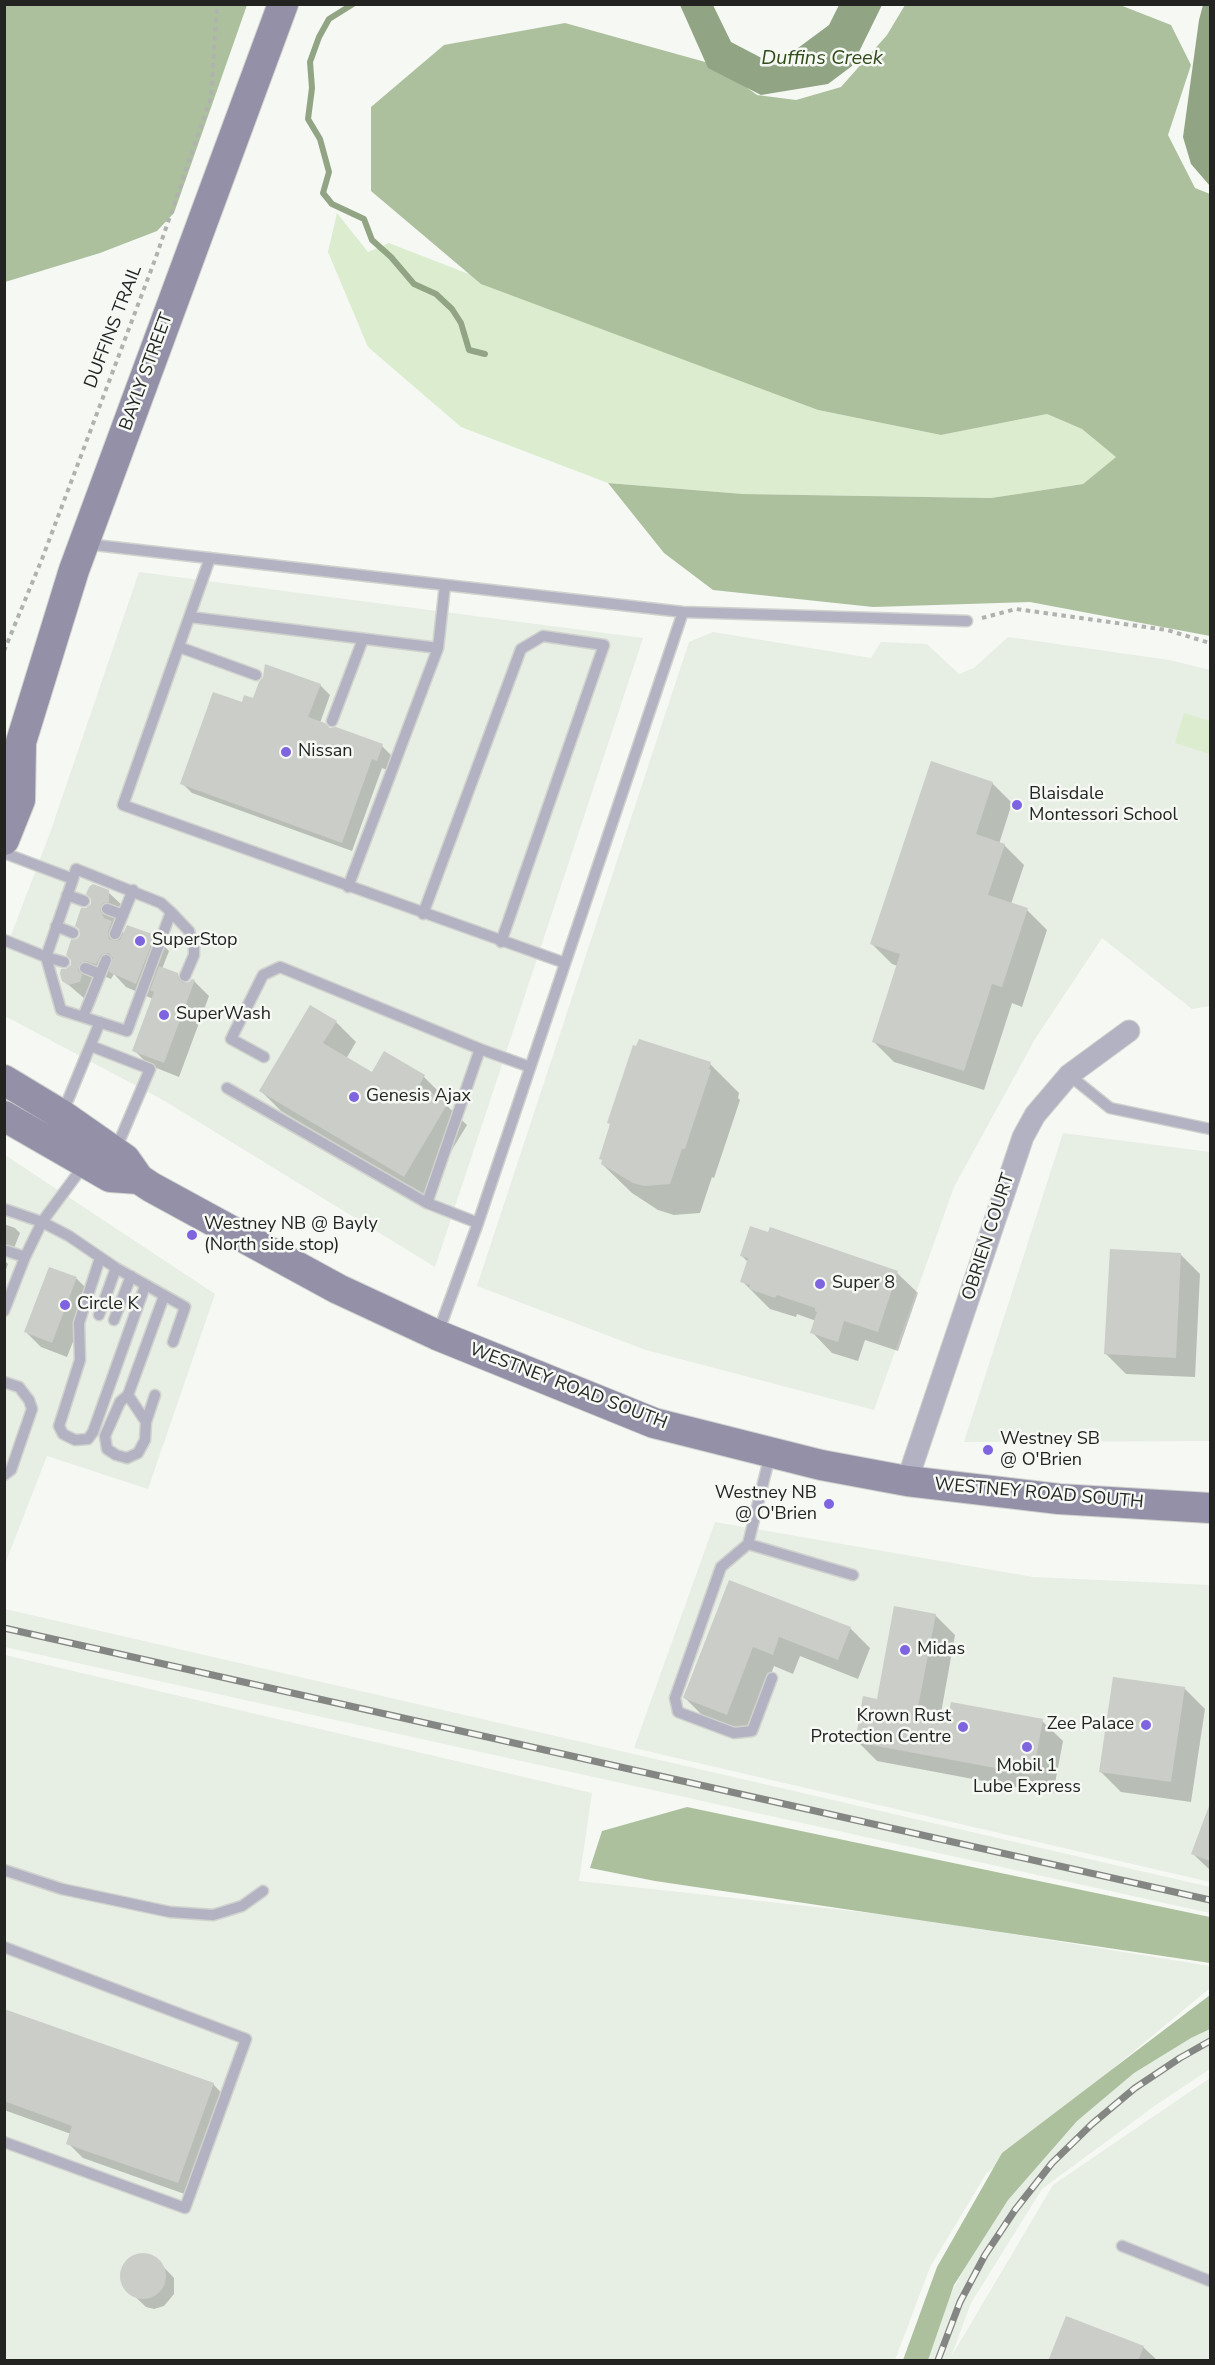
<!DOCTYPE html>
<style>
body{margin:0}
#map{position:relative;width:1215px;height:2365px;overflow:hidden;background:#f6f8f4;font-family:"Nunito Sans",sans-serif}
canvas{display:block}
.frame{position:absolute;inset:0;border:6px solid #232422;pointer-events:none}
</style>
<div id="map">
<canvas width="1215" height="2365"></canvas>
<div class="frame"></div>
</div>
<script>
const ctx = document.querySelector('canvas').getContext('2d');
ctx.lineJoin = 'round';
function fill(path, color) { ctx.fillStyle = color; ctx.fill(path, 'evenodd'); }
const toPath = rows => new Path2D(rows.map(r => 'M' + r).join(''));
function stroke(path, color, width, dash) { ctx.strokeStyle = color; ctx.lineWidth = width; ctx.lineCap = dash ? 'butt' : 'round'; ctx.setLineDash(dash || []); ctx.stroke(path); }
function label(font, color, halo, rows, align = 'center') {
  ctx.font = font + ' "Nunito Sans",sans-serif'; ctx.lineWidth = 5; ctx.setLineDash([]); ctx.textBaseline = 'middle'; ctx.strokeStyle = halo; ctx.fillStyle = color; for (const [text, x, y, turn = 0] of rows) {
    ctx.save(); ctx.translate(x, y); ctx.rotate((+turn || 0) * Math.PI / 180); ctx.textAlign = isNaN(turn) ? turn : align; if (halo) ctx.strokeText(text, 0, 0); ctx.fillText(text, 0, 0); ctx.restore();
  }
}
fill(toPath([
 [139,572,643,638,435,1267,163,1100,5,1016,4,954,50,833],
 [713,632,871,658,881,642,927,644,959,674,974,668,1008,637,1169,660,1210,670,1210,1006,1192,1009,1102,938,1035,1039,954,1187,874,1410,646,1350,477,1286,689,642],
 [1063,1133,1210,1152,1210,1441,964,1442],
 [5,1155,215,1294,148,1489,47,1456,5,1564],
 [715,1522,1033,1577,1210,1585,1210,1882,634,1748],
 [5,1609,1210,1887,1210,1913,5,1647],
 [5,1655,592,1793,579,1881,906,1917,1210,1966,1210,1988,986,2174,930,2267,895,2360,5,2360],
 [1210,2022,1210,2069,1153,2107,1042,2189,971,2303,951,2357,1053,2185,1210,2078,1210,2360,925,2360,940,2314,993,2215,1067,2125,1129,2069]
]), '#e7eee3');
fill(toPath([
 [337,213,368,252,389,243,818,410,941,435,1047,414,1082,429,1117,457,1083,484,991,498,743,494,608,483,461,427,368,347,328,252],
 [1184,713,1210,721,1210,754,1175,743]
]), '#dbedce');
fill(toPath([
 [5,4,247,5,174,213,157,231,100,253,5,282],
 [905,5,1120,5,1171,25,1191,65,1168,135,1195,188,1210,194,1210,636,1030,602,873,607,713,590,664,553,608,483,743,494,991,498,1083,484,1116,457,1082,429,1047,414,941,435,818,410,481,284,371,191,371,107,444,45,565,23,716,65,757,95,796,100,841,87,887,35],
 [687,1807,1210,1917,1210,1963,655,1881,590,1868,602,1831],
 [1210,1995,1210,2029,1191,2038,1134,2073,1077,2121,1008,2200,954,2285,928,2360,903,2360,937,2267,1002,2153]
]), '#acc09e');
fill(toPath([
 [680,5,713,5,731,42,775,65,829,25,839,5,882,5,852,66,828,84,761,95,708,68],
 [1203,5,1210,5,1210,186,1191,164,1183,137,1199,20]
]), '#91a584');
fill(toPath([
 [320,685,330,695,320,723,329,730,382,746,392,756,387,770,382,768,352,851,192,793,182,783,243,704],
 [992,783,1012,803,999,844,1004,845,1024,865,1011,904,1027,910,1047,930,1022,1007,1012,1003,984,1090,894,1062,874,1042,898,966,892,964,872,944],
 [108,892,124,907,115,925,124,934,154,936,169,951,162,969,177,975,187,984,194,981,209,996,179,1077,149,1065,134,1050,153,999,126,987,114,974,111,979,101,975,85,999,63,980,67,971,72,965,78,941,82,936,86,910],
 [336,1022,356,1042,346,1059,373,1074,385,1053,424,1077,444,1097,442,1101,467,1125,424,1196,281,1111,261,1091],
 [710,1064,739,1093,738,1098,740,1100,714,1178,712,1177,700,1213,674,1215,658,1210,632,1193,602,1164],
 [4,1224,15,1228,20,1233,14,1248,4,1253],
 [1180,1254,1200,1274,1195,1377,1126,1374,1106,1354],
 [741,1255,897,1273,918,1293,898,1351,865,1340,858,1361,832,1353,812,1332,816,1321,797,1314,796,1317,770,1309,742,1281,748,1262],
 [4,1260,8,1264,4,1275],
 [50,1269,77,1279,92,1294,67,1357,41,1347,26,1332],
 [730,1582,850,1628,870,1648,858,1679,800,1656,793,1674,774,1666,748,1734,705,1718,685,1698],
 [935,1615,955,1635,941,1713,1042,1721,1063,1741,1053,1794,877,1761,857,1741,878,1700],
 [1184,1688,1205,1709,1191,1802,1121,1792,1101,1772],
 [1208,1814,1210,1815,1210,1870,1192,1853],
 [4,2011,213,2084,228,2100,193,2197,83,2158,68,2143,71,2134,4,2110],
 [140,2255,149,2256,156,2259,174,2278,174,2294,164,2306,154,2309,146,2307,124,2286,123,2270,134,2257],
 [1143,2347,1157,2360,1050,2360]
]), '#0003');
stroke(toPath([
 [353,4,329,19,319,37,310,62,312,88,308,119,320,139,329,172,323,193,332,204,364,219,372,240,391,257,414,284,436,294,452,309,461,323,469,350,485,354]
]), '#91a584', 6);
fill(toPath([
 [265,664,321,684,308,717,325,723,330,728,336,727,383,744,377,761,372,759,342,843,180,784,213,692,242,702,244,695,253,698,259,682,263,677],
 [931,761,993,782,976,834,1005,844,988,895,1028,908,1002,987,992,984,964,1071,872,1042,900,954,870,944],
 [93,884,109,890,109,902,103,903,100,910,104,918,112,921,108,932,109,939,115,941,120,940,127,925,155,935,136,984,109,972,113,958,109,953,106,953,101,955,96,964,85,961,80,963,78,970,82,975,80,982,68,985,62,981,60,974,61,969,66,969,71,965,71,960,66,955,71,940,77,939,80,935,79,929,75,926,81,908,86,908,91,904,91,899,86,894,89,887],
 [159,966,178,973,179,980,183,983,189,982,192,979,195,980,164,1063,132,1051,154,992,150,990],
 [310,1005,337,1021,323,1043,372,1072,384,1051,425,1075,419,1086,448,1103,404,1177,259,1091],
 [639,1039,711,1062,709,1069,711,1070,685,1149,682,1149,670,1184,644,1186,633,1183,601,1164,602,1160,599,1159,610,1124,607,1123,633,1045,636,1046],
 [750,1226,768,1232,770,1227,898,1271,878,1332,844,1321,838,1342,810,1333,817,1312,815,1311,815,1308,777,1295,775,1298,749,1289,750,1285,740,1282,748,1258,740,1256],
 [1110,1249,1181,1253,1176,1358,1104,1354],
 [49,1267,77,1277,52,1343,24,1332],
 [729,1580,851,1627,838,1660,779,1637,773,1655,753,1647,727,1715,683,1698],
 [894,1606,936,1614,918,1707,949,1713,951,1702,1043,1719,1033,1775,855,1742,863,1696,877,1699],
 [1113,1677,1185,1687,1171,1782,1099,1772],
 [1209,1806,1210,1806,1210,1861,1191,1854],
 [4,2009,214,2083,178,2183,66,2144,72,2126,4,2101],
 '120 2276a23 23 0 1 1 46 0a23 23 0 1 1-46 0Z',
 [1066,2316,1144,2346,1138,2361,1048,2361]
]), '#cbcdc9');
const lane = toPath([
 [86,544,683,612,967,621],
 [210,558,123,805,565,963],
 [190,617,438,648],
 [179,647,256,675],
 [332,721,363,639],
 [4,853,73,879,46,957,4,940],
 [348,887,438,648,445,585],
 [67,895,84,901],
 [107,909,123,915],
 [171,912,189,931,194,946,194,955,185,976],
 [423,914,521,649,543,636,604,645,501,942],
 [56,926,73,933],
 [115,934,133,890],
 [46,957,61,1010,127,1031,171,912,161,903,76,869,73,879],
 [46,957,64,962],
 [85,968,100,974],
 [83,1017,106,960],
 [91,1046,150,1069,116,1149],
 [264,1057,231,1039,263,975,280,967,480,1049],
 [1069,1075,1110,1108,1210,1129],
 [227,1088,427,1203],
 [63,1112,100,1022],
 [4,1209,42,1222,69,1236,116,1268,185,1307,173,1342],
 [478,1223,427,1203,480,1049,530,1067],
 [7,1251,25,1257],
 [100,1258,79,1323,80,1360,59,1426,63,1434,75,1440,88,1439,93,1432,145,1286],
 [4,1311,25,1257,42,1222,84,1165],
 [99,1315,116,1268],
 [114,1320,131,1276],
 [438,1333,478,1223,683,612],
 [4,1382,19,1387,29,1400,32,1409,11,1470,4,1475],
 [128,1395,146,1422],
 [155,1395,146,1422,145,1440,138,1453,127,1458,116,1455,107,1449,105,1436,120,1402,128,1395,164,1296],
 [770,1455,748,1544,853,1575],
 [748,1544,721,1567,675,1698,678,1712,734,1733,752,1731,772,1678],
 [4,1870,62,1889,170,1912,213,1915,242,1906,263,1891],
 [4,1947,246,2039,185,2208,4,2142],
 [1122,2246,1210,2281]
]);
const street = toPath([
 [907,1481,1023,1137,1035,1115,1069,1075,1129,1031]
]);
const secondary = toPath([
 [4,840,20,800,21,742,74,570,283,4],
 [4,1080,62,1115,125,1159,139,1179,151,1187,338,1289,437,1335,654,1423,821,1465,907,1481,1059,1499,1210,1508],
 [4,1116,110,1177,139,1179]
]);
stroke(lane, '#d0d2ce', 13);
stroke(street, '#d0d2ce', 23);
stroke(secondary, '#d0d2ce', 32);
stroke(toPath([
 [982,618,1016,609,1167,630,1210,643],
 [4,651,42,559,156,257,211,97,217,4]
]), '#b0b2af', 4, [4.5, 4.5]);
stroke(lane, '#b3b2c2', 10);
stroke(street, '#b3b2c2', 21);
stroke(secondary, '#9390a8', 30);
const rail = toPath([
 [4,1628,1210,1900],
 [938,2360,960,2302,985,2255,1015,2210,1052,2163,1092,2124,1135,2088,1180,2058,1210,2041]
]);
stroke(rail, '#848683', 7);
stroke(rail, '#f6f8f4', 4.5, [14]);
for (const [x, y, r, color] of [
 [286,752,6,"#7e64df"],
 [1017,805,6,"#7e64df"],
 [140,941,6,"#7e64df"],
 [164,1015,6,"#7e64df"],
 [354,1097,6,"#7e64df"],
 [192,1235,6,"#7e64df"],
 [820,1284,6,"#7e64df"],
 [65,1305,6,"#7e64df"],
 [988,1450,6,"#7e64df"],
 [829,1504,6,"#7e64df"],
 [905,1650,6,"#7e64df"],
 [1146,1725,6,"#7e64df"],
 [963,1727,6,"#7e64df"],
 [1027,1747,6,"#7e64df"]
]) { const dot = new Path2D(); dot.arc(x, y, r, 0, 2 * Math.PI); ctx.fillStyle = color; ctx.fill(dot); stroke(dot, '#f6f8f4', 2); }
label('18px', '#232422', '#f6f8f4', [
 ["DUFFINS TRAIL",114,327,-69],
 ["BAYLY STREET",147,372,-70],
 ["OBRIEN COURT",989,1237,-72],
 ["WESTNEY ROAD SOUTH",568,1387,21],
 ["WESTNEY ROAD SOUTH",1039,1494,5]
]);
label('18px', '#232422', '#f6f8f4', [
 ["Nissan",298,752],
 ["Blaisdale",1029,795],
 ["Montessori School",1029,816],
 ["SuperStop",152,941],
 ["SuperWash",176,1015],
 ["Genesis Ajax",366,1097],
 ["Westney NB @ Bayly",204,1225],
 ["(North side stop)",204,1246],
 ["Super 8",832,1284],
 ["Circle K",77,1305],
 ["Westney SB",1000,1440],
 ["@ O'Brien",1000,1461],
 ["Westney NB",817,1494,"right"],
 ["@ O'Brien",817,1515,"right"],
 ["Midas",917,1650],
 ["Krown Rust",951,1717,"right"],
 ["Protection Centre",951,1738,"right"],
 ["Zee Palace",1134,1725,"right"],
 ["Mobil 1",1027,1767,"center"],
 ["Lube Express",1027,1788,"center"]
], 'left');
label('italic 20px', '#314b1a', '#f6f8f4', [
 ["Duffins Creek",822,59]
]);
</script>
